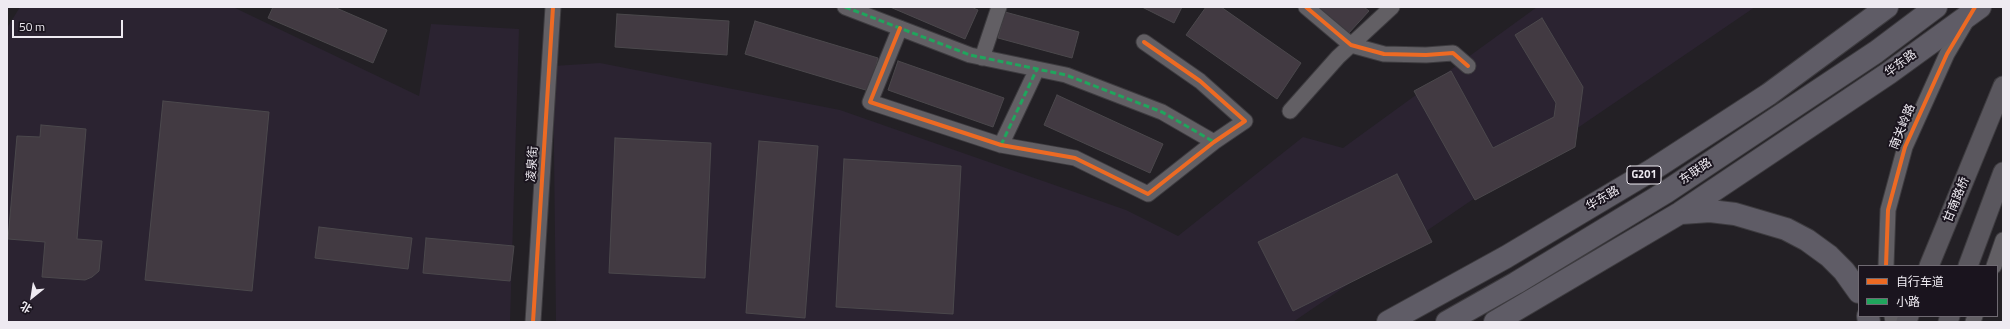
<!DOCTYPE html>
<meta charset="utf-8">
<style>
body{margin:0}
#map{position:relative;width:2010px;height:329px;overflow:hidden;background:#232025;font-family:"Titillium Web","Noto Sans SC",sans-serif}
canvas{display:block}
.frame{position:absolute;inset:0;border:8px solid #eeeaf1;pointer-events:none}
.legend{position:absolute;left:1858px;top:265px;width:140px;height:52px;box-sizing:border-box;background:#1a141e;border:1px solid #6f6a72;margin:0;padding:5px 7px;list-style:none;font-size:12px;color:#eeeaf1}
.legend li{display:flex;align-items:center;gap:8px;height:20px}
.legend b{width:20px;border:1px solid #6f6a72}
.north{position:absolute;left:12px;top:277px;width:40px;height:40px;-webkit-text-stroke:3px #1a141e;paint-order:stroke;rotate:210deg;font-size:11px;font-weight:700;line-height:16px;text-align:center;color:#eeeaf1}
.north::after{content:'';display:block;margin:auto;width:14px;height:18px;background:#eeeaf1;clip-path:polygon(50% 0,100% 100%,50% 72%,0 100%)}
.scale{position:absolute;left:12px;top:20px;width:111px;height:18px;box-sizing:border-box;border:2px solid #eeeaf1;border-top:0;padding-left:5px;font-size:12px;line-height:14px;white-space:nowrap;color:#eeeaf1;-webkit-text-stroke:3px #1a141e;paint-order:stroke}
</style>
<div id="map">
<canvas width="2010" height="329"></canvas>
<div class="frame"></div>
<ul class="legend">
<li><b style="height:5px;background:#ed6a23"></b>自行车道</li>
<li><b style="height:5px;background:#20a55d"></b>小路</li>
</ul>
<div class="north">北</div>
<div class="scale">50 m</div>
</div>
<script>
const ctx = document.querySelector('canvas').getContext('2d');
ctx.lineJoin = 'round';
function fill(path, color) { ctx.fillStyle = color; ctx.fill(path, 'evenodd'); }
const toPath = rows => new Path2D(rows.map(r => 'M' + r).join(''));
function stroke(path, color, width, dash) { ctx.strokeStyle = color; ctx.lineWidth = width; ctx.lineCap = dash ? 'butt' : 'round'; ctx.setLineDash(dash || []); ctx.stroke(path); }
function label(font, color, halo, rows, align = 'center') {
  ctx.font = font + ' "Titillium Web","Noto Sans SC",sans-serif'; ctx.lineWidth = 4; ctx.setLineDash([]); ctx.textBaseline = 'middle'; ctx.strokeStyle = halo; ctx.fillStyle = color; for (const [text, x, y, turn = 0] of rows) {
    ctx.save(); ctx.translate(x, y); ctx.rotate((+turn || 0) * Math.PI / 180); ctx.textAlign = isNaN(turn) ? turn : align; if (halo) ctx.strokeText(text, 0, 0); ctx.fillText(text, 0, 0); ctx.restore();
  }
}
fill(toPath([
 [20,7,233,7,419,96,431,24,519,29,510,322,7,322,7,28],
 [1537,7,1755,7,1293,322,556,322,553,66,600,63,840,110,1126,210,1178,236,1303,137,1343,148]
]), '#2b2331');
const building = toPath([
 [273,7,334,7,387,30,373,63,268,18,273,7],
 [890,7,971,7,978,10,965,39,890,7],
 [1142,7,1182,7,1174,23,1142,7],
 [1206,7,1221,7,1301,63,1277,99,1186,35,1206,7],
 [1318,7,1364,7,1369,11,1348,34,1318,7],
 [1005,12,1079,32,1072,58,998,38,1005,12],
 [617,14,729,21,727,55,615,47,617,14],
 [1542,18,1583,87,1575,147,1475,200,1414,91,1451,71,1493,148,1554,117,1556,103,1515,35,1542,18],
 [755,21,878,58,869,91,745,54,755,21],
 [898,61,1004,98,993,127,888,90,898,61],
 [1057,95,1163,144,1150,173,1044,125,1057,95],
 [163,101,269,112,252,291,145,280,163,101],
 [41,125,86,129,77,239,102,241,99,271,92,277,85,280,42,277,45,242,8,239,17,136,40,137,41,125],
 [615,138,711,143,705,278,609,273,615,138],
 [759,141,818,146,805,318,746,313,759,141],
 [844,159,961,166,953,314,836,307,844,159],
 [1397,174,1432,242,1293,311,1258,242,1397,174],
 [319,227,412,238,408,269,315,258,319,227],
 [426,238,514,246,510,281,423,273,426,238]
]);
fill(building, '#423a42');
stroke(building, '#4b484c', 1);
const minor = toPath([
 [845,7,970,55,1066,75,1162,112,1214,142],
 [1306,7,1351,45,1384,54,1426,55,1453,53,1468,66],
 [900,28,870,102,1001,145,1075,158,1148,194,1214,142,1245,121,1200,81,1144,42],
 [982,58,999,7],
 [1290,111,1338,57,1392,7],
 [1001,145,1037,69],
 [1886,266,1888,210,1905,147,1947,54,1967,20],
 [1994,266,2003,240],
 [1892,316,1893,322],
 [533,322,553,7],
 [1973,322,1975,316]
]);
const major = toPath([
 [1929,266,2003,86],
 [1968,266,2003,172],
 [1906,322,1909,316],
 [1948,322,1950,316]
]);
const highway = toPath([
 [1681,213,1710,211,1735,214,1786,229,1807,240,1829,256,1844,271,1859,292],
 [1868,316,1869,322],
 [1388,322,1506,257,1652,170,1769,94,1887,7],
 [1447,322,1516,283,1666,192,1876,52,1936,7],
 [1495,322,1680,213,1889,73,1980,7]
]);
stroke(minor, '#3d3b3f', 17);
stroke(major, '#3d3b3f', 21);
stroke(highway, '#3d3b3f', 24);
stroke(minor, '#625f64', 15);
stroke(major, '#5a575e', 19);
stroke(highway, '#5f5c66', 22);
stroke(toPath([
 [845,7,970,55,1066,75,1162,112,1214,142],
 [1001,145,1037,69]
]), '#20a55d', 3, [6, 3]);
stroke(toPath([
 [1306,7,1351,45,1384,54,1426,55,1453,53,1468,66],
 [900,28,870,102,1001,145,1075,158,1148,194,1214,142,1245,121,1200,81,1144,42],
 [1886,266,1888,210,1905,147,1947,54,1975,7],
 [533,322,553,7]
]), '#ed6a23', 4);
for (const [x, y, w] of [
 [1644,175,34]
]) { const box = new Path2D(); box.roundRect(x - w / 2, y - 9, w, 18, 3); ctx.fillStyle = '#1a141e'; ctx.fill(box); stroke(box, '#eeeaf1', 1); }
label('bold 11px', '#eeeaf1', null, [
 ["G201",1644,175]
]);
label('12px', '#eeeaf1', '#1a141e', [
 ["华东路",1901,64,-36],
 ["南关岭路",1903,127,-68],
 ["凌泉街",533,164,-86],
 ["东联路",1696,172,-34],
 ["华东路",1603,199,-31],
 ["甘南路桥",1957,200,-68]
]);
</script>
